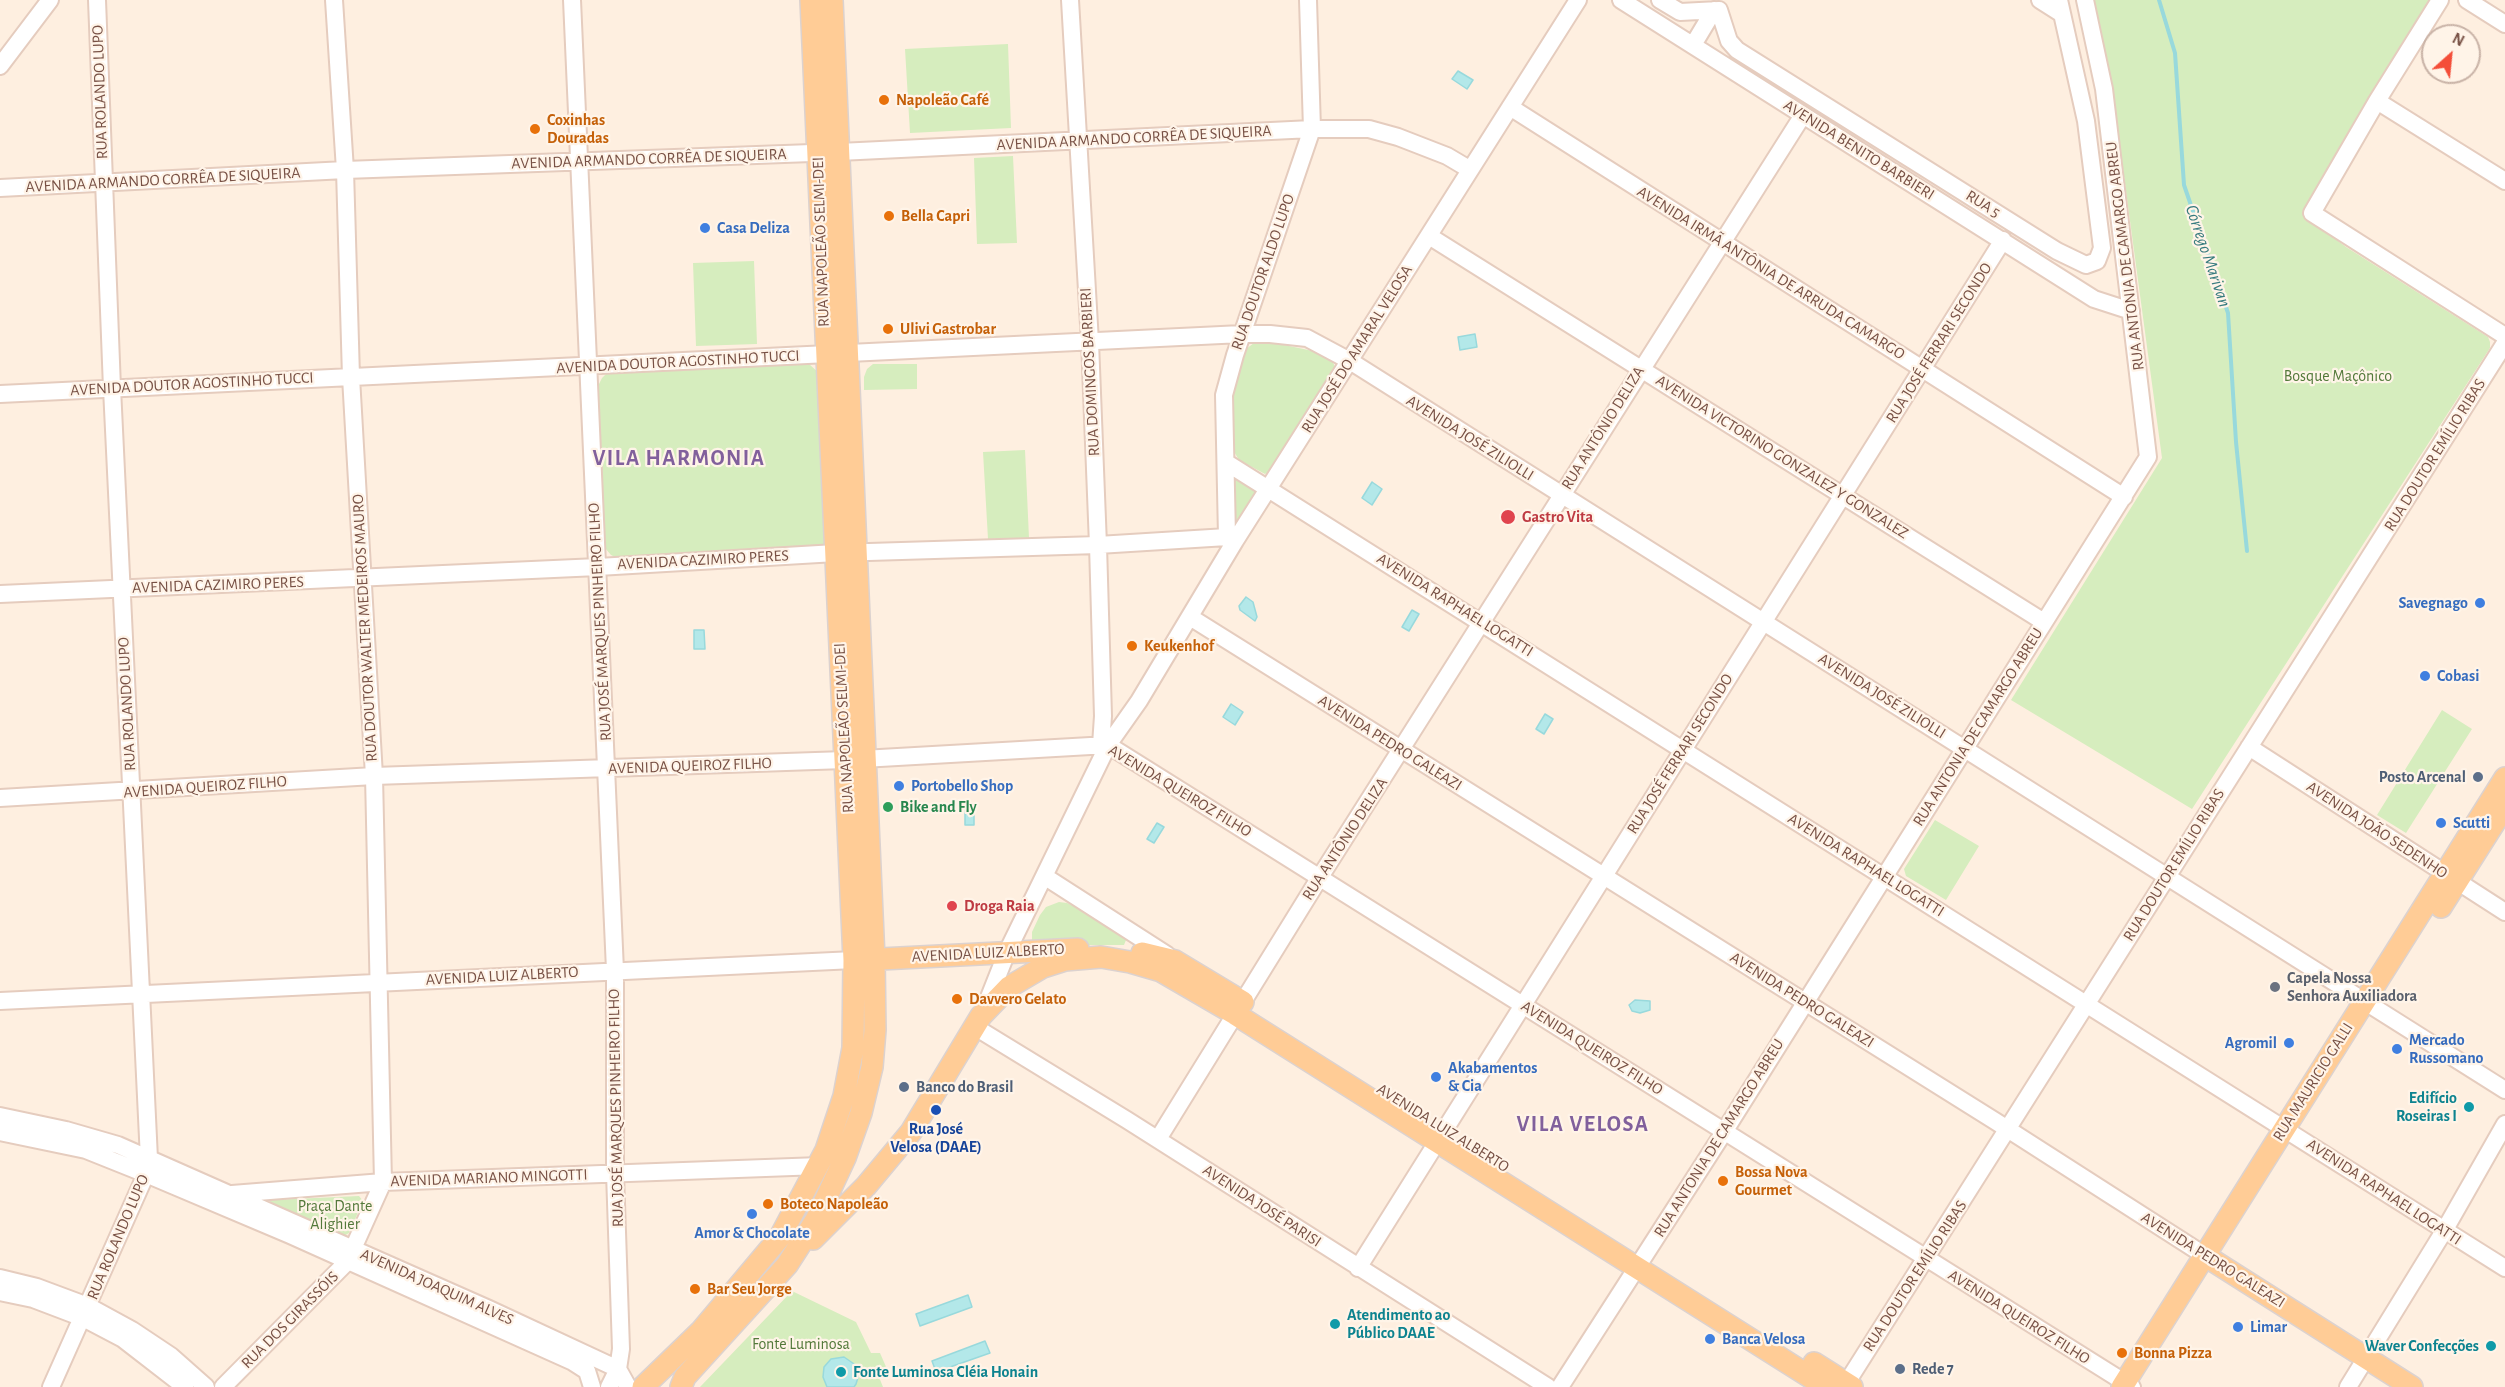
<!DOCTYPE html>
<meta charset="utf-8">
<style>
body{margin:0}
#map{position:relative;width:2505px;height:1387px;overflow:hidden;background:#feefe0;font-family:"Alegreya Sans",sans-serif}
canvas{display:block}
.north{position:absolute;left:2421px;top:24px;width:60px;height:60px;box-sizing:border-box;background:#fff4e8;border:2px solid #c9b3a7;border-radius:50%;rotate:27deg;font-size:16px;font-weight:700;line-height:24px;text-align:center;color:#785145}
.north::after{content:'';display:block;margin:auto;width:21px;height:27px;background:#f44e39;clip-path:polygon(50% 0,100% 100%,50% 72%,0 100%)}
</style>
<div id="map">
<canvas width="2505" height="1387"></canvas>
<div class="north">N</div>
</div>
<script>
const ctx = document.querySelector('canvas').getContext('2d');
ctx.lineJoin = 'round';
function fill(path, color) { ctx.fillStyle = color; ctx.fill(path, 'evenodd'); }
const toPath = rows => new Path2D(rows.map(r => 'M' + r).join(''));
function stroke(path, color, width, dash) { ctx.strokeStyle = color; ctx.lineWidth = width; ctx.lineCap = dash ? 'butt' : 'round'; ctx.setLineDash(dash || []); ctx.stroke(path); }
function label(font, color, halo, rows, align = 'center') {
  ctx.font = font + ' "Alegreya Sans",sans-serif'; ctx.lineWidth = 4.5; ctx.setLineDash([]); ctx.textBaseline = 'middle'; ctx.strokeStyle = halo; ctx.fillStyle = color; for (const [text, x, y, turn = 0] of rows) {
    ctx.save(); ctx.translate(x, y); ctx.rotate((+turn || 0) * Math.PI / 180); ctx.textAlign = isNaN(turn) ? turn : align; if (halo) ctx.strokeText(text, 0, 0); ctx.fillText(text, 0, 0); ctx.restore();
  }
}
fill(toPath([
 [2094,0,2429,0,2367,100,2302,214,2346,247,2488,337,2490,342,2490,348,2192,809,2011,700,2162,458,2111,80],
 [1008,44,1011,128,910,133,905,49],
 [1013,156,1017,243,977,244,974,158],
 [754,261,757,344,696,346,693,263],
 [1254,343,1275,343,1313,351,1332,360,1335,367,1272,470,1265,474,1239,460,1233,450,1232,392,1246,349],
 [809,364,820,374,828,538,824,545,817,549,619,559,611,555,605,548,598,386,602,378,607,373],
 [873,364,917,364,917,389,864,390,864,377,867,369],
 [1025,450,1029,538,988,539,983,452],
 [1237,478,1257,492,1238,522,1236,520,1235,480],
 [2442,710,2472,729,2406,833,2377,815],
 [1935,820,1979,846,1946,900,1906,876,1904,869],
 [1059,902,1067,903,1078,908,1123,935,1126,940,1124,945,1038,945,1032,940,1032,932,1040,915,1046,907],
 [359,1196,363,1201,349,1233,342,1237,269,1203,271,1200],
 [792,1291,856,1322,871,1353,880,1353,887,1369,877,1372,883,1387,700,1387]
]), '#d6edbe');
const water = toPath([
 [1458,71,1473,80,1467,89,1452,79,1458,71],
 [1475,334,1477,347,1460,350,1458,337,1475,334],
 [1372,482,1382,489,1372,505,1362,498,1372,482],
 [1246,597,1253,602,1257,617,1255,621,1240,610,1239,606,1246,597],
 [1412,610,1419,614,1409,631,1402,627,1412,610],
 [694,630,704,630,705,649,694,649,694,630],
 [1231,704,1243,712,1235,725,1223,717,1231,704],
 [1545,714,1553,719,1544,734,1536,729,1545,714],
 [965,805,974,805,974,825,965,825,965,805],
 [1157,823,1164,827,1154,843,1147,839,1157,823],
 [1635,1000,1650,1001,1650,1010,1640,1013,1632,1011,1629,1005,1635,1000],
 [968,1295,972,1307,920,1326,916,1314,968,1295],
 [985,1341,990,1353,936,1372,932,1361,985,1341],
 [844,1357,857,1366,859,1374,856,1384,854,1387,827,1387,823,1377,824,1367,831,1359,844,1357]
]);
fill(water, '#b3e8e9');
stroke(water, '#98d9dc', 1.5);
stroke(toPath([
 [2159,0,2175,53,2184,185,2228,313,2236,442,2247,551]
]), '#98d9dc', 4);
const minor = toPath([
 [572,0,615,970,615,1173,621,1349,618,1369,609,1387],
 [1070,0,1090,342,1098,545,1103,716,1101,745],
 [1621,0,2094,299,2131,311],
 [1660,0,1680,12,1719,10,1729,41,1737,50,2057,251,2086,265,2097,261,2102,248,2086,121,2059,0],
 [2040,0,2062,14],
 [2440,0,2377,101,2312,213,2505,336],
 [2467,0,2505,24],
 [1693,45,1714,10],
 [0,66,50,0],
 [2377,101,2505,181],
 [1510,107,2124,497],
 [0,188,345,170,839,152,1312,129,1369,129,1398,137,1447,156,1469,169],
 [1429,236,2044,622],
 [0,394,1242,334,1270,334,1307,338,1350,361,2505,1090],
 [1227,463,2505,1268],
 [1235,541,1227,537,1224,395,1235,355,1312,129,1308,0],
 [0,594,598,567,836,553,1098,545,1227,537],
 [1190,617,1995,1121,2204,1255],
 [2249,747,2505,912],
 [0,798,374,776,845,760,1108,745,2132,1387],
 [1044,876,1167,955],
 [0,1001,854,960],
 [984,1010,1007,952,1108,745,1139,701,1235,541,1578,0],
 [975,1027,1127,1120,1548,1387],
 [0,1116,66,1130,118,1145,489,1309,618,1369,628,1387],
 [0,1132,86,1150,146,1174,290,1235,573,1362,587,1371,592,1387],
 [1158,1139,1320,877,1803,115],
 [232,1194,383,1182,820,1166],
 [1358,1268,2003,240],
 [0,1278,37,1287,88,1306,132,1330,171,1356,206,1387],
 [0,1292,33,1299,83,1318,123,1339,185,1387],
 [51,1387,146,1174,149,1159,112,388,97,0],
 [223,1387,347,1262,383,1182,374,776,351,377,345,170,334,0],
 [1560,1387,1724,1132,2148,457,2104,89,2085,0],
 [1844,1387,2505,343],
 [2348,1387,2444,1231,2505,1124]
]);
const major = toPath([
 [2441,907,2505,806],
 [1142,953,1175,961,1243,1002],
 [861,960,1078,949],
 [813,1239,866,1186,911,1132,981,1016,1009,987,1043,967,1065,960,1101,957,1130,962,1161,971,1235,1014,1826,1387],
 [2204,1255,2412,1387],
 [1814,1363,1852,1387],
 [643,1387,701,1331,780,1237,826,1150,844,1096,853,1048,854,960,811,0],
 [681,1387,685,1377,787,1265,816,1220,845,1158,861,1113,872,1067,875,1030,874,959,832,0],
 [2122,1387,2505,778]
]);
stroke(minor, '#e5ccbe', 20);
stroke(major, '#dcd2cf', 24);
stroke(minor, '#fff', 16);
stroke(major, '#ffcc96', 21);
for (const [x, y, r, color] of [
 [884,100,6,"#e8710a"],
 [535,129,6,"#e8710a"],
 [889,216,6,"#e8710a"],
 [705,228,6,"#3f7fe0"],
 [888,329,6,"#e8710a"],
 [1508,517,8,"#e0444e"],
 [2480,603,6,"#3f7fe0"],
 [1132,646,6,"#e8710a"],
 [2425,676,6,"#3f7fe0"],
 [2478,777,6,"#5c6f8a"],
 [899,786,6,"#3f7fe0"],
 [888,807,6,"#2e9e5b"],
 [2441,823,6,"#3f7fe0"],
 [952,906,6,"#e0444e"],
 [2275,987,6,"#6b7280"],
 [957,999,6,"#e8710a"],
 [2289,1043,6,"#3f7fe0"],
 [2397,1049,6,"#3f7fe0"],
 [1436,1077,6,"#3f7fe0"],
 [904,1087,6,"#5c6f8a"],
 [2469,1107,6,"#0f9aa8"],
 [936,1110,6,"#1a4fb4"],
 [1723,1181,6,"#e8710a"],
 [768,1204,6,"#e8710a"],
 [752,1214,6,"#3f7fe0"],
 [695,1289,6,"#e8710a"],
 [1335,1324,6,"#0f9aa8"],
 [2238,1327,6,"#3f7fe0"],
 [1710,1339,6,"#3f7fe0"],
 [2491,1346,6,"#0f9aa8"],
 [2122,1353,6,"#e8710a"],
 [1900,1369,6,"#5c6f8a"],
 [841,1372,6,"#0f9aa8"]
]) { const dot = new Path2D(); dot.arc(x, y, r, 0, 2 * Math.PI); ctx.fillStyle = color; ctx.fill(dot); stroke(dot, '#fff4e8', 2); }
label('16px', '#785145', '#fff4e8', [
 ["RUA ROLANDO LUPO",100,92,-92],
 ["AVENIDA ARMANDO CORRÊA DE SIQUEIRA",1134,138,-3],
 ["AVENIDA BENITO BARBIERI",1859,150,32],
 ["AVENIDA ARMANDO CORRÊA DE SIQUEIRA",649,159,-2],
 ["AVENIDA ARMANDO CORRÊA DE SIQUEIRA",163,180,-3],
 ["RUA 5",1983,204,32],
 ["RUA NAPOLEÃO SELMI-DEI",821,242,-92],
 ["RUA ANTONIA DE CAMARGO ABREU",2125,256,-97],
 ["RUA DOUTOR ALDO LUPO",1263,272,-71],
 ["AVENIDA IRMÃ ANTÔNIA DE ARRUDA CAMARGO",1771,273,32],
 ["RUA JOSÉ FERRARI SECONDO",1939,343,-58],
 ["RUA JOSÉ DO AMARAL VELOSA",1357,349,-58],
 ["AVENIDA DOUTOR AGOSTINHO TUCCI",678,362,-3],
 ["RUA DOMINGOS BARBIERI",1090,372,-93],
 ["AVENIDA DOUTOR AGOSTINHO TUCCI",192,384,-3],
 ["RUA ANTÔNIO DELIZA",1603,428,-58],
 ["AVENIDA JOSÉ ZILIOLLI",1470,438,32],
 ["RUA DOUTOR EMÍLIO RIBAS",2435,455,-58],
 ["AVENIDA VICTORINO GONZALEZ Y GONZALEZ",1782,457,32],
 ["AVENIDA CAZIMIRO PERES",703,560,-3],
 ["AVENIDA CAZIMIRO PERES",218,585,-2],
 ["AVENIDA RAPHAEL LOGATTI",1455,605,32],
 ["RUA JOSÉ MARQUES PINHEIRO FILHO",600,622,-93],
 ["RUA DOUTOR WALTER MEDEIROS MAURO",365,628,-93],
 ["AVENIDA JOSÉ ZILIOLLI",1882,696,32],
 ["RUA ROLANDO LUPO",127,704,-93],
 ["RUA ANTONIA DE CAMARGO ABREU",1978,727,-58],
 ["RUA NAPOLEÃO SELMI-DEI",844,728,-93],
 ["AVENIDA PEDRO GALEAZI",1390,743,32],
 ["RUA JOSÉ FERRARI SECONDO",1680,754,-58],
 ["AVENIDA QUEIROZ FILHO",690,766,-2],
 ["AVENIDA QUEIROZ FILHO",205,787,-4],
 ["AVENIDA QUEIROZ FILHO",1180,791,31],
 ["AVENIDA JOÃO SEDENHO",2377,830,33],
 ["RUA ANTÔNIO DELIZA",1345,839,-57],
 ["AVENIDA RAPHAEL LOGATTI",1866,865,32],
 ["RUA DOUTOR EMÍLIO RIBAS",2174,865,-58],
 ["AVENIDA LUIZ ALBERTO",988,953,-3],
 ["AVENIDA LUIZ ALBERTO",502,976,-3],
 ["AVENIDA PEDRO GALEAZI",1802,1000,32],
 ["AVENIDA QUEIROZ FILHO",1592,1048,32],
 ["RUA MAURICIO GALLI",2313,1082,-58],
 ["RUA JOSÉ MARQUES PINHEIRO FILHO",616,1108,-91],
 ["AVENIDA LUIZ ALBERTO",1443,1128,32],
 ["RUA ANTONIA DE CAMARGO ABREU",1719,1138,-58],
 ["AVENIDA MARIANO MINGOTTI",489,1178,-2],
 ["AVENIDA RAPHAEL LOGATTI",2384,1192,33],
 ["AVENIDA JOSÉ PARISI",1262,1206,33],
 ["RUA ROLANDO LUPO",118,1237,-67],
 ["AVENIDA PEDRO GALEAZI",2213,1260,32],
 ["RUA DOUTOR EMÍLIO RIBAS",1915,1276,-57],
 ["AVENIDA JOAQUIM ALVES",437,1287,24],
 ["AVENIDA QUEIROZ FILHO",2019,1317,32],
 ["RUA DOS GIRASSÓIS",290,1320,-45]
]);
label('bold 16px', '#c56008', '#fff4e8', [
 ["Napoleão Café",896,100],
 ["Coxinhas",547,120],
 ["Douradas",547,138],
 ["Bella Capri",901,216],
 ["Ulivi Gastrobar",900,329],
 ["Keukenhof",1144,646],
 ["Davvero Gelato",969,999],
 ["Bossa Nova",1735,1172],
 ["Gourmet",1735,1190],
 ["Boteco Napoleão",780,1204],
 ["Bar Seu Jorge",707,1289],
 ["Bonna Pizza",2134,1353]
], 'left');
label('bold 16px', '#366cbe', '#fff4e8', [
 ["Casa Deliza",717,228],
 ["Savegnago",2468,603,"right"],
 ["Cobasi",2437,676],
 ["Portobello Shop",911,786],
 ["Scutti",2453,823],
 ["Mercado",2409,1040],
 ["Russomano",2409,1058],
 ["Agromil",2277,1043,"right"],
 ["Akabamentos",1448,1068],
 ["& Cia",1448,1086],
 ["Amor & Chocolate",752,1233,"center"],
 ["Limar",2250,1327],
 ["Banca Velosa",1722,1339]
], 'left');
label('16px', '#53793a', '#fff4e8', [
 ["Bosque Maçônico",2338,376],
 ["Praça Dante",335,1206],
 ["Alighier",335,1224],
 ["Fonte Luminosa",801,1344]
]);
label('bold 16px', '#be3a42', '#fff4e8', [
 ["Gastro Vita",1522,517],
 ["Droga Raia",964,906]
], 'left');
label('bold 16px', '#4e5e75', '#fff4e8', [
 ["Posto Arcenal",2466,777,"right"],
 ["Banco do Brasil",916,1087],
 ["Rede 7",1912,1369]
], 'left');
label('bold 16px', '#27864d', '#fff4e8', [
 ["Bike and Fly",900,807]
], 'left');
label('bold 16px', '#5b616d', '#fff4e8', [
 ["Capela Nossa",2287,978],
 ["Senhora Auxiliadora",2287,996]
], 'left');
label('bold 16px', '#0d838f', '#fff4e8', [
 ["Edifício",2457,1098],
 ["Roseiras I",2457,1116],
 ["Atendimento ao",1347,1315,"left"],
 ["Público DAAE",1347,1333,"left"],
 ["Waver Confecções",2479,1346],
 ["Fonte Luminosa Cléia Honain",853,1372,"left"]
], 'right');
label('bold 16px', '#164399', '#fff4e8', [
 ["Rua José",936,1129],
 ["Velosa (DAAE)",936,1147]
]);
label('italic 18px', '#377b7e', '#fff4e8', [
 ["Córrego Marivan",2208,256,71]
]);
ctx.letterSpacing = '1.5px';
label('bold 22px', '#81609c', '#fff4e8', [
 ["VILA HARMONIA",679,458],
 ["VILA VELOSA",1583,1124]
]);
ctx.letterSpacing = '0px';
</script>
